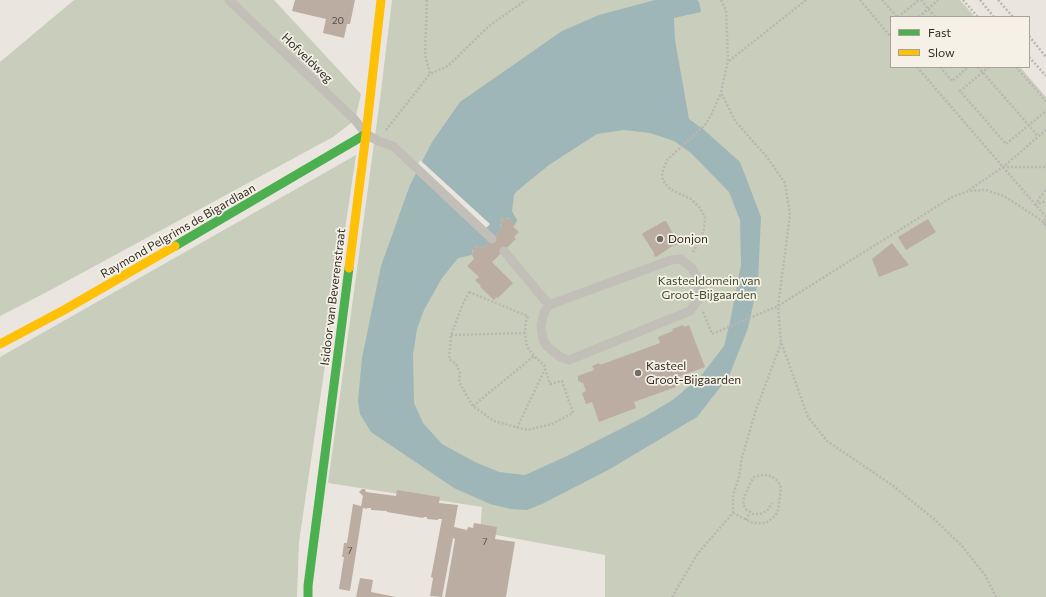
<!DOCTYPE html>
<style>
body{margin:0}
#map{position:relative;width:1046px;height:597px;overflow:hidden;background:#eae6df;font-family:Commissioner,sans-serif}
canvas{display:block}
.legend{position:absolute;left:890px;top:16px;width:140px;height:52px;box-sizing:border-box;background:#f6f1e6;border:1px solid #a8a29a;margin:0;padding:5px 7px;list-style:none;font-size:12px;color:#322c27}
.legend li{display:flex;align-items:center;gap:8px;height:20px}
.legend b{width:20px;border:1px solid #a8a29a}
</style>
<div id="map">
<canvas width="1046" height="597"></canvas>
<ul class="legend">
<li><b style="height:5px;background:#4caf50"></b>Fast</li>
<li><b style="height:5px;background:#ffc107"></b>Slow</li>
</ul>
</div>
<script>
const ctx = document.querySelector('canvas').getContext('2d');
ctx.lineJoin = 'round';
function fill(path, color) { ctx.fillStyle = color; ctx.fill(path, 'evenodd'); }
const toPath = rows => new Path2D(rows.map(r => 'M' + r).join(''));
function stroke(path, color, width, dash) { ctx.strokeStyle = color; ctx.lineWidth = width; ctx.lineCap = dash ? 'butt' : 'round'; ctx.setLineDash(dash || []); ctx.stroke(path); }
function label(font, color, halo, rows, align = 'center') {
  ctx.font = font + ' Commissioner,sans-serif'; ctx.lineWidth = 3.5; ctx.setLineDash([]); ctx.textBaseline = 'middle'; ctx.strokeStyle = halo; ctx.fillStyle = color; for (const [text, x, y, turn = 0] of rows) {
    ctx.save(); ctx.translate(x, y); ctx.rotate((+turn || 0) * Math.PI / 180); ctx.textAlign = isNaN(turn) ? turn : align; if (halo) ctx.strokeText(text, 0, 0); ctx.fillText(text, 0, 0); ctx.restore();
  }
}
fill(toPath([
 [74,0,274,0,361,94,355,120,333,137,45,293,0,316,0,62],
 [392,0,960,0,975,17,891,17,891,67,1020,67,1046,97,1046,597,605,597,605,555,480,532,482,507,328,483,380,99],
 [356,155,299,542,297,597,0,597,0,357]
]), '#c8cebb');
fill(toPath([
 [655,0,697,0,699,2,701,12,674,18,675,40,689,119,703,129,740,162,761,217,758,282,748,328,729,376,697,417,610,469,542,504,527,510,511,509,490,504,454,488,371,432,360,414,358,401,362,358,381,266,410,185,432,142,460,102,562,31,599,15],
 [624,130,650,133,674,141,691,153,729,192,740,220,741,265,730,322,724,346,701,376,674,399,644,417,567,456,525,475,499,472,475,462,442,444,423,423,414,403,413,355,417,329,424,310,442,278,458,258,472,255,472,250,475,247,479,246,483,248,502,229,500,225,502,219,508,218,515,225,517,220,512,211,514,195,517,191,549,165,597,134]
]), '#9eb6b8');
fill(toPath([
 [420,160,490,224,481,233,415,172]
]), '#eae6df');
fill(toPath([
 [295,0,355,0,350,24,347,24,344,38,323,33,326,19,292,11],
 [504,218,510,219,515,225,513,227,519,232,514,237,516,239,492,262,513,283,498,298,497,297,494,300,480,287,481,286,475,280,479,277,467,266,474,259,472,255,473,248,479,246,483,248,502,229,500,223],
 [928,219,936,232,906,250,898,237],
 [664,221,666,221,678,243,677,245,674,245,656,257,654,256,654,253,642,234,643,233,645,232],
 [892,243,909,265,879,277,872,259],
 [683,325,684,327,689,325,705,367,673,379,676,387,634,402,636,408,599,422,592,402,586,404,582,393,586,391,583,383,578,381,578,376,594,370,592,366,599,363,600,365,660,343,658,337,673,331,672,329],
 [362,489,365,489,366,492,396,496,397,490,440,497,439,503,458,505,454,527,467,530,468,527,473,528,474,523,497,527,495,539,515,542,506,597,445,597,455,539,453,538,442,597,430,596,433,578,431,577,442,519,438,519,438,520,427,519,427,517,424,517,423,518,387,512,387,511,371,510,371,508,367,508,367,509,363,508,350,591,339,589,344,557,342,557,344,543,347,543,353,504,361,506,363,496,359,492],
 [360,578,373,580,371,592,396,597,356,597]
]), '#bcada2');
stroke(toPath([
 [427,0,425,55,430,74,448,66,489,26,526,0],
 [721,0,726,10,728,61,721,92,735,121,766,156,785,183,790,215,778,306,781,342,808,417,827,441,892,485,934,519,963,547,985,575,996,597],
 [860,0,891,37],
 [882,0,897,17],
 [921,0,935,17],
 [963,0,978,17],
 [980,0,994,17],
 [998,0,1013,17],
 [898,17,919,0],
 [919,17,938,0],
 [1029,36,1046,57],
 [1029,57,1046,76],
 [729,61,806,0],
 [917,67,1046,217,1044,223,1046,223],
 [940,67,952,81,968,67],
 [978,67,1038,136],
 [989,67,960,91,1006,144,1046,111],
 [1016,67,1046,101],
 [386,130,430,74],
 [1003,167,1046,167],
 [969,190,1003,167,1046,130],
 [1035,205,1046,189],
 [1035,205,1046,201],
 [693,252,700,240,704,229,705,217,700,208,691,199,670,189,663,181,662,173,667,160,705,125,711,115,721,93],
 [469,292,528,316,526,321,525,333,527,347,534,356,544,365,550,384,562,381,573,413,552,424,527,430,494,421,473,406,459,382,460,373,456,364,449,359,451,335,462,306,469,292],
 [703,312,712,334,778,306,952,197,969,191,986,190,1004,196,1038,218,1044,223,1046,227],
 [451,335,526,333],
 [473,406,534,356],
 [517,428,545,369],
 [733,513,753,523,766,523,775,516,778,510,781,488,778,481,771,476,763,475,754,477,750,484,744,498,743,504,746,509,753,514,760,514,767,511,772,503],
 [746,520,750,512],
 [672,597,698,553,733,513,733,495,739,477,742,457,756,410,781,343]
]), '#bbb6b1', 2.5, [2, 2]);
stroke(toPath([
 [229,0,355,120,366,134,378,141,393,146,492,239],
 [504,251,549,305],
 [681,259,692,268,699,283,699,299,690,311,569,360,560,357,547,346,543,340,541,325,544,313,549,305,671,260,681,259]
]), '#c2beb8', 9);
stroke(toPath([
 [175,246,366,134],
 [308,597,308,586,349,268]
]), '#4caf50', 9);
stroke(toPath([
 [349,268,366,134,381,0],
 [0,344,64,310,175,246]
]), '#ffc107', 9);
for (const [x, y, r, color] of [
 [660,239,4,"#726d67"],
 [638,373,4,"#726d67"]
]) { const dot = new Path2D(); dot.arc(x, y, r, 0, 2 * Math.PI); ctx.fillStyle = color; ctx.fill(dot); stroke(dot, '#f6f1e6', 1.5); }
label('10px', '#544c46', null, [
 ["20",338,21],
 ["7",485,542],
 ["7",350,551]
]);
label('12px', '#322c27', '#f6f1e6', [
 ["Hofveldweg",307,58,44],
 ["Raymond Pelgrims de Bigardlaan",178,231,-30],
 ["Isidoor van Beverenstraat",333,297,-83]
]);
label('12px', '#322c27', '#f6f1e6', [
 ["Donjon",668,239],
 ["Kasteel",646,366],
 ["Groot-Bijgaarden",646,380]
], 'left');
label('12px', '#3e4d2e', '#f6f1e6', [
 ["Kasteeldomein van",709,281],
 ["Groot-Bijgaarden",709,295]
]);
</script>
